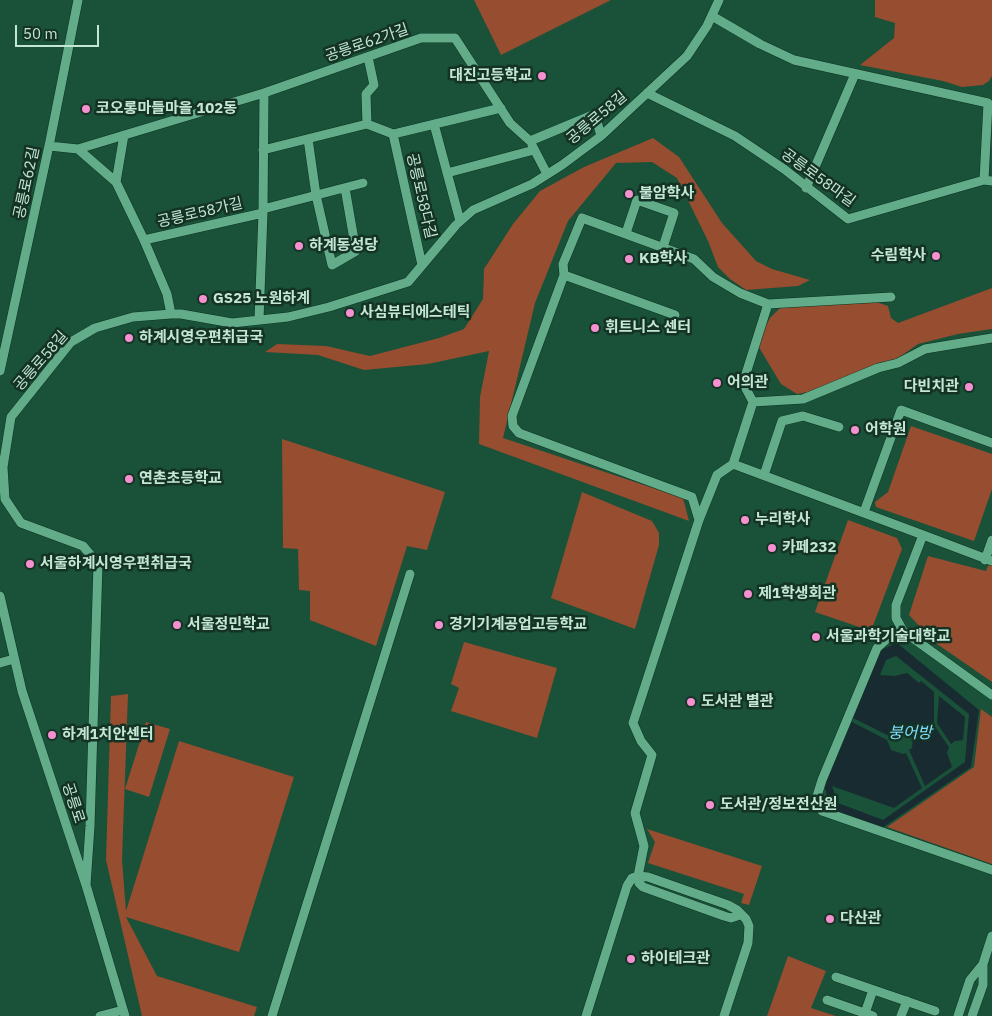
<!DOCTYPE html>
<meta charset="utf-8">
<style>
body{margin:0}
#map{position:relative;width:992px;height:1016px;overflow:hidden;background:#195139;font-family:"IBM Plex Sans",sans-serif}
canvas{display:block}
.scale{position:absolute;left:15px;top:25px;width:84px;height:22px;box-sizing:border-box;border:2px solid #c4e7d4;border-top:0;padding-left:6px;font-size:15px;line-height:18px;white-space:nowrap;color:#c4e7d4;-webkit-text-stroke:4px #143325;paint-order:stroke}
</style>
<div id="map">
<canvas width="992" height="1016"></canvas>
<div class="scale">50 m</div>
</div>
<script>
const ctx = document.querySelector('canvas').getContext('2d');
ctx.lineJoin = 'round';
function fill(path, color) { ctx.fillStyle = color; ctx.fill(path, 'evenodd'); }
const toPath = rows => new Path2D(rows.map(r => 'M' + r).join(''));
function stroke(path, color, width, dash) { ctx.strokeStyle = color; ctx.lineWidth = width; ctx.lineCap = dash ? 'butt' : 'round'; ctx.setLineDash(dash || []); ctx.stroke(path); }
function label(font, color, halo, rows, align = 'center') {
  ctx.font = font + ' "IBM Plex Sans","Noto Sans KR",sans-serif'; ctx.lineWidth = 5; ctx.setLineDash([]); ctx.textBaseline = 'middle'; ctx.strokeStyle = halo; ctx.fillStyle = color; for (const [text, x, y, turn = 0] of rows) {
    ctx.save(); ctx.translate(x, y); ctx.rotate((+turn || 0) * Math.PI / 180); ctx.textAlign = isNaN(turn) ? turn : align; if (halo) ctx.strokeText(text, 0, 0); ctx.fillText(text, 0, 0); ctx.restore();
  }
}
fill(toPath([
 [474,0,611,0,501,55],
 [875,0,992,0,992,76,989,81,983,85,962,87,943,81,860,65,894,38,895,23,875,17],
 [653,138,679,157,722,223,756,261,772,269,810,280,798,286,746,290,730,279,718,267,708,241,677,178,652,162,616,163,568,221,535,303,503,438,683,498,689,521,479,444,480,397,489,351,428,364,364,370,318,355,265,352,277,344,326,346,370,356,439,338,464,329,483,299,484,269,513,224,540,191,584,167],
 [992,288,992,329,958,334,918,344,891,363,878,363,813,391,797,394,781,384,757,344,770,318,781,307,873,301,888,306,891,318,898,323],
 [911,426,992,454,992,489,974,541,876,507,875,502,888,492],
 [282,439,445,492,427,550,407,546,376,646,310,620,310,591,299,590,298,549,283,548],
 [582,492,652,521,659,533,659,545,635,629,551,598],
 [848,520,897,538,902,549,871,631,815,612],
 [928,556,986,571,992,556,992,682,924,635,922,629,909,615],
 [464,642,557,668,537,738,451,711,459,688,451,684],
 [128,694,122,860,126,911,179,741,294,777,239,952,126,917,157,976,257,1007,254,1016,142,1016,106,860,111,696],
 [981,709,992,717,992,864,887,827,974,767],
 [146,722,170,729,149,797,125,789],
 [647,829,762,866,749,905,741,903,744,894,648,863,655,842],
 [788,956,826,971,811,1008,836,1016,767,1016]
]), '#974d2f');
fill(toPath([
 [897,643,979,710,971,767,882,828,831,809,823,782,878,651]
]), '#182b31');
fill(toPath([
 [896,656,969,714,965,762,883,820,838,803,832,786,894,808,922,788,906,753,903,754,891,750,887,740,852,722,853,718,889,736,893,729,905,728,911,734,934,722,934,692,921,681,919,683,907,673,895,676,880,675,886,660],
 [939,696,965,717,963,740,955,741,951,744,937,723],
 [935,727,949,747,947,753,952,767,925,786,909,750,912,748,913,738]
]), '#195139');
const minor = toPath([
 [712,16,760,44,794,60,988,103],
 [647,93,735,136,784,169,848,219,984,180,992,181],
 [367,124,393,134,501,108],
 [367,124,366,94,374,85,368,57],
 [434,124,460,221],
 [393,134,422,265],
 [124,135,116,182,144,240,167,294,171,314],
 [308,139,316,195,332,265,356,251,345,188],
 [532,145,547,174],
 [49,146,78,149,264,93,421,38,455,38,510,123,530,141,595,114,601,136],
 [78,149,116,182],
 [263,150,367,124],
 [447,173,534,150],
 [984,180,988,103],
 [806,188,855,74],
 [263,209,363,183],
 [626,233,637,200,674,213,663,247],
 [144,240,263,213],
 [564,275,563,264,582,218,694,259,713,277,740,293,768,304,743,383,753,402,733,464,717,475,699,520,633,723,641,741,652,755,635,813,644,846,638,876,632,878,627,886,586,1016],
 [768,304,891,297],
 [675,315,564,275,512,416,513,426,519,433,692,497,699,520],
 [259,320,263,213,264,93],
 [0,371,50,141,78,0],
 [753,402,803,399,878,368,898,363,925,349,992,338],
 [733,464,923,535,896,605,896,618,903,631,992,695],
 [764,475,782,421,803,416,839,427],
 [864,512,901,410,992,443],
 [923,535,992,561],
 [985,560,992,540],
 [0,596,22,691,86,885,125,1016],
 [903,631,889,637,877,648,822,780,817,796,819,805,822,811,992,870],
 [0,663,14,659],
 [86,885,90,826,98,564,83,546,21,523,5,499,3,467,11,417,71,342,95,328,133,317,171,314,181,314,232,323,288,317,329,307,408,282,456,225,473,210,532,184,562,165,601,136,687,56,707,26,719,0],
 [983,964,992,936],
 [836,977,935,1011],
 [827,1000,873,1016],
 [865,1013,873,990],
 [100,1016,123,1010],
 [272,1016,410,574],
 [724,1016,748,943,749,926,746,919,737,910,728,905,648,877,638,876,639,883,643,887,724,916,731,918,740,915],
 [901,1016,907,1001],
 [958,1016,970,980,983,964,983,985,972,1016]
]);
stroke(minor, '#0c3423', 10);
stroke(minor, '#63ac89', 9);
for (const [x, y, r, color] of [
 [542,76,5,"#f590d1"],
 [86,109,5,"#f590d1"],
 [629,194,5,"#f590d1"],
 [299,246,5,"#f590d1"],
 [936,256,5,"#f590d1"],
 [629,259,5,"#f590d1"],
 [203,299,5,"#f590d1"],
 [350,313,5,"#f590d1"],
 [595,328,5,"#f590d1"],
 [129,338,5,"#f590d1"],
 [717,383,5,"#f590d1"],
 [969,387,5,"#f590d1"],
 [855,430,5,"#f590d1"],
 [129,479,5,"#f590d1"],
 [745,520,5,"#f590d1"],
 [772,548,5,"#f590d1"],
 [30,564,5,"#f590d1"],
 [748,594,5,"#f590d1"],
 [177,625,5,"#f590d1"],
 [439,625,5,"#f590d1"],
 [816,637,5,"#f590d1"],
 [691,702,5,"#f590d1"],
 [52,735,5,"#f590d1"],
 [710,805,5,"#f590d1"],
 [830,919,5,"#f590d1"],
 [631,959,5,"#f590d1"]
]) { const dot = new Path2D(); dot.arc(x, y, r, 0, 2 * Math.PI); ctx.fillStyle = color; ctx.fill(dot); stroke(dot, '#143325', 2); }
label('15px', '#c4e7d4', '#143325', [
 ["공릉로62가길",367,43,-19],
 ["공릉로58길",597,118,-40],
 ["공릉로58마길",818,178,36],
 ["공릉로62길",27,183,-78],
 ["공릉로58다길",421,196,77],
 ["공릉로58가길",200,213,-13],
 ["공릉로58길",41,361,-49],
 ["공릉로",73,803,72]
]);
label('bold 15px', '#c4e7d4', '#143325', [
 ["대진고등학교",532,76,"right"],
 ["코오롱마들마을 102동",96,109],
 ["불암학사",639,194],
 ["하계동성당",309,246],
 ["수림학사",926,256,"right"],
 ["KB학사",639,259],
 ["GS25 노원하계",213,299],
 ["사심뷰티에스테틱",360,313],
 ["휘트니스 센터",605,328],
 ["하계시영우편취급국",139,338],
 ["어의관",727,383],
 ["다빈치관",959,387,"right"],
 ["어학원",865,430],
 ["연촌초등학교",139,479],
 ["누리학사",755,520],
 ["카페232",782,548],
 ["서울하계시영우편취급국",40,564],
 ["제1학생회관",758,594],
 ["서울정민학교",187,625],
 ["경기기계공업고등학교",449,625],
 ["서울과학기술대학교",826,637],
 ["도서관 별관",701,702],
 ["하계1치안센터",62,735],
 ["도서관/정보전산원",720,805],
 ["다산관",840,919],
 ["하이테크관",641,959]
], 'left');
label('italic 16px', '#81dfff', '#143325', [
 ["붕어방",910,733]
]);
</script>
